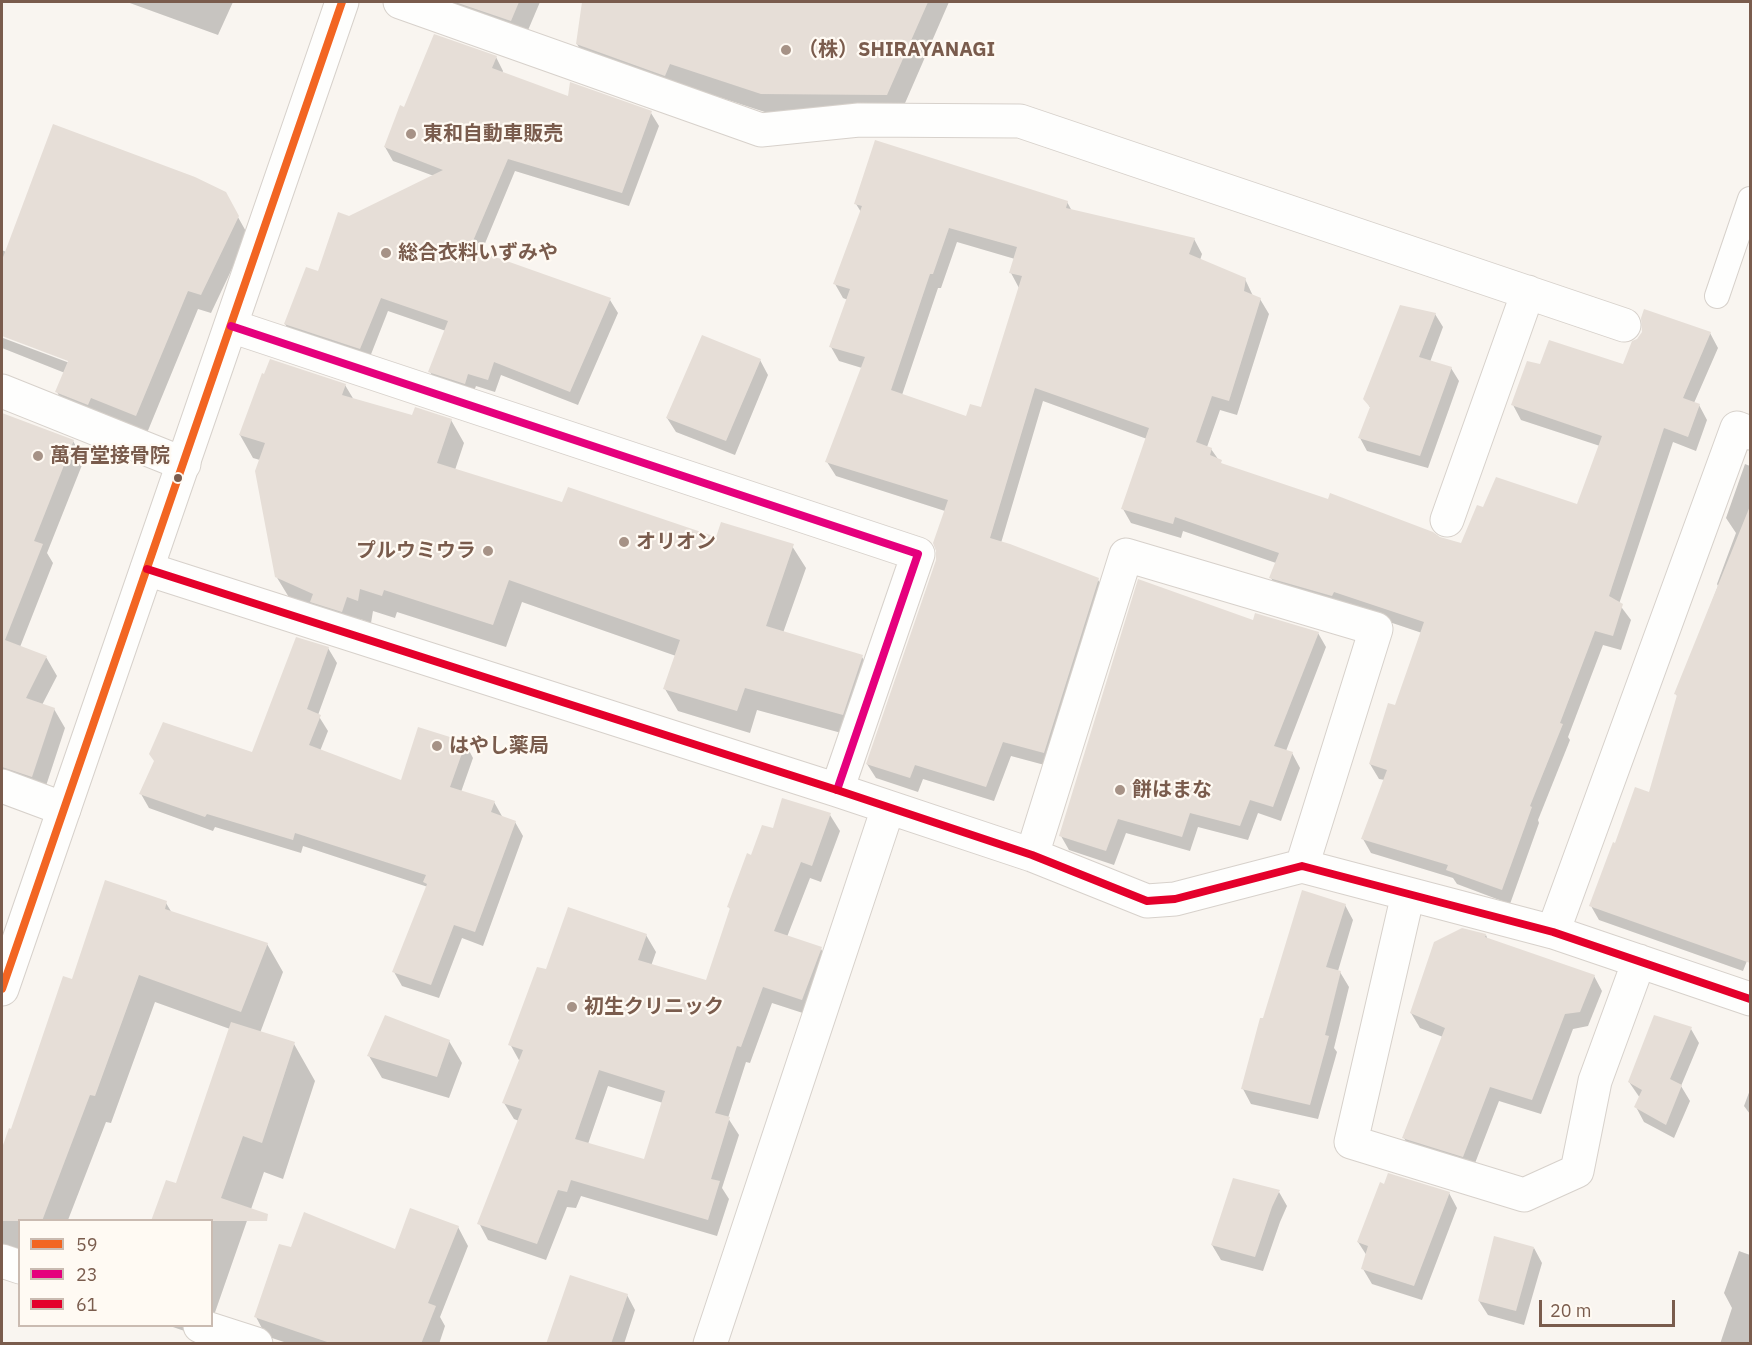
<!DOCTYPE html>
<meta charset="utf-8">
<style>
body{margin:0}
#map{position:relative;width:1752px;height:1345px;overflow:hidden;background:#f9f5f0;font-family:"IBM Plex Sans",sans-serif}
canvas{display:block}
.frame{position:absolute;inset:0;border:3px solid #7a5c4d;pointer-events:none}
.legend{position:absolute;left:18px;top:1219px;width:195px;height:108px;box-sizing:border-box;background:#fffaf3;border:2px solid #cabbb1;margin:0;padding:8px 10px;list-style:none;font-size:18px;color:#7a5c4d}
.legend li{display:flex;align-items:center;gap:12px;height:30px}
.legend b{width:30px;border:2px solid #cabbb1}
.scale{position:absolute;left:1539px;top:1300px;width:136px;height:27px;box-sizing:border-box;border:3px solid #7a5c4d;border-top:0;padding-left:8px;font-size:18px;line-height:21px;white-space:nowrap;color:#7a5c4d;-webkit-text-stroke:4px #fffaf3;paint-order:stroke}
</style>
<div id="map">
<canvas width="1752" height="1345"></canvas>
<div class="frame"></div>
<ul class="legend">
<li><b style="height:8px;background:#f26522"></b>59</li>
<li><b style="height:8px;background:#e5007d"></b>23</li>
<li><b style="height:8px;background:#e4002b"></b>61</li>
</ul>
<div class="scale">20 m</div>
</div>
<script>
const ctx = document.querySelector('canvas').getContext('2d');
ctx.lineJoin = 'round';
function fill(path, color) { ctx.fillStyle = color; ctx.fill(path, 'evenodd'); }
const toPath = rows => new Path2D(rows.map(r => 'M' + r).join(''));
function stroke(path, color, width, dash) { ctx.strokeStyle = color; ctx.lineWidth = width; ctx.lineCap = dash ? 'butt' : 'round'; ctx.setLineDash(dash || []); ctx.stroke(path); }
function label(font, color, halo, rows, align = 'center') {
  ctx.font = font + ' "IBM Plex Sans","Noto Sans JP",sans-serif'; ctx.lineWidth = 4.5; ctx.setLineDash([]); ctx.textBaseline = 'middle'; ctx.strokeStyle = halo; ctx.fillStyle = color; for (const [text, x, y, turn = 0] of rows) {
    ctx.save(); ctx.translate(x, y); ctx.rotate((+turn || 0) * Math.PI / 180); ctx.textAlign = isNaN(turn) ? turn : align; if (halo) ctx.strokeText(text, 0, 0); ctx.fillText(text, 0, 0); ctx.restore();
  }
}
fill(toPath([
 [127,2,233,2,218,35],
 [432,2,540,2,523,42],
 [583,2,949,2,899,117,774,115,682,85,590,66,577,44],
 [496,57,503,71,502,74,569,98,651,113,659,126,629,206,515,171,481,253,610,300,618,313,578,405,501,375,495,392,476,386,472,396,438,385,430,372,446,331,388,311,368,362,293,337,285,324,319,273,349,218,434,176,393,161,385,147,405,109],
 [225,194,248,235,211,313,198,309,147,433,67,410,57,392,65,373,2,348,2,250,6,252],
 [3,335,76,362,75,365,3,338],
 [1067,202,1072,211,1194,239,1202,254,1200,260,1245,279,1253,296,1260,299,1269,314,1237,415,1220,410,1207,447,1211,449,1223,466,1440,539,1462,544,1484,509,1578,506,1600,446,1521,420,1513,405,1541,366,1624,366,1710,333,1718,348,1694,403,1699,405,1707,420,1696,451,1673,442,1619,604,1631,620,1621,650,1603,645,1568,737,1570,740,1538,820,1539,823,1510,904,1457,884,1453,878,1371,853,1363,839,1385,780,1379,779,1370,764,1396,707,1422,633,1342,606,1279,592,1271,578,1276,563,1183,531,1181,538,1131,523,1123,509,1147,439,1043,401,1001,543,1098,580,1107,594,1052,767,1011,756,994,801,923,779,918,792,876,778,867,764,937,560,945,511,836,476,827,462,862,368,839,361,831,347,848,300,843,298,835,284,861,212,856,204],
 [957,242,1015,259,1011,273,1019,288,982,409,967,418,902,395,938,288,941,288],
 [1435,314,1443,327,1430,362,1451,368,1459,381,1428,468,1367,451,1360,438,1371,409,1365,399],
 [760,360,768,375,735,455,676,432,667,418],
 [345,385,354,400,413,416,451,420,464,443,455,470,563,504,717,539,792,546,806,568,783,633,862,657,875,679,856,737,757,710,750,733,678,711,665,689,676,656,522,602,506,647,397,612,395,618,373,611,371,623,360,619,355,634,290,599,276,576,260,460,253,458,240,435],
 [2,414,73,441,84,460,47,553,53,563,20,647,46,657,57,676,42,705,54,709,65,728,43,795,2,779],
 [1745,464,1750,466,1750,953,1743,971,1599,920,1591,906,1616,845,1650,794,1678,698,1676,694,1718,586,1717,584,1736,533,1726,518],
 [1253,622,1318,633,1326,647,1286,751,1292,753,1300,768,1281,821,1258,813,1248,840,1198,827,1190,851,1126,833,1114,865,1069,850,1061,836],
 [328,648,337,663,318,715,328,731,320,751,402,782,465,743,473,758,461,792,494,802,503,818,515,822,523,836,483,946,462,938,439,998,402,986,394,972,428,887,303,846,301,853,215,827,213,831,149,808,141,794,253,754],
 [830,815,840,831,821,882,810,878,787,937,821,949,831,965,812,1016,772,1003,750,1063,746,1062,728,1118,739,1135,722,1188,729,1199,717,1236,581,1196,576,1208,567,1207,546,1260,488,1240,479,1223,519,1121,514,1119,504,1103,520,1062,510,1044,547,971,646,935,656,952,651,966,706,982,731,911,729,907,752,857,774,830],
 [608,1086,663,1103,645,1161,588,1144],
 [166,903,172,913,267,944,283,972,260,1033,294,1044,315,1081,283,1179,264,1172,212,1321,212,1220,177,1185,230,1029,155,1002,111,1123,106,1122,68,1220,20,1220,20,1268,2,1262,2,1153,73,981],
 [1345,905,1353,920,1338,971,1340,972,1349,987,1334,1048,1337,1052,1318,1119,1251,1104,1243,1089,1264,1020],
 [1486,935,1488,940,1594,976,1602,991,1588,1026,1573,1029,1541,1114,1499,1101,1472,1171,1412,1153,1404,1138,1443,1037,1420,1028,1411,1013],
 [1691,1029,1699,1043,1681,1086,1690,1101,1674,1138,1644,1122,1636,1107,1640,1098,1629,1082],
 [449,1041,462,1063,449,1098,382,1078,369,1056],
 [1750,1090,1750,1114,1744,1106],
 [1279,1192,1287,1206,1280,1222,1263,1271,1221,1260,1212,1245],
 [1449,1193,1457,1208,1422,1300,1372,1284,1363,1269,1367,1256,1358,1242],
 [458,1227,468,1246,440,1317,445,1326,439,1344,290,1344,266,1336,256,1317,292,1249,396,1251],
 [1534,1248,1542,1263,1524,1325,1488,1315,1479,1301],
 [1739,1251,1750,1255,1750,1344,1720,1344,1732,1308,1724,1293],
 [627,1295,635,1310,624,1344,552,1344],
 [170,1326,210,1326,205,1338]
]), '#0003');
fill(toPath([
 [455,2,519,2,511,21],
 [582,2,928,2,887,95,761,94,670,64,665,76,576,44],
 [434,34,497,56,492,68,568,96,570,82,652,111,622,193,508,159,470,248,611,298,570,392,494,362,488,380,468,374,465,384,428,372,448,321,381,298,360,349,284,324,306,267,318,271,338,212,349,216,443,170,384,147,400,105,404,107],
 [53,124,195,177,226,192,239,216,201,295,188,291,136,416,91,398,88,405,55,392,68,361,2,336,2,260],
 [875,140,1068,201,1066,208,1195,238,1189,254,1246,278,1244,291,1261,298,1229,401,1212,396,1196,442,1212,448,1210,455,1222,460,1221,463,1328,499,1330,493,1433,532,1440,537,1461,543,1477,505,1483,507,1496,477,1577,504,1602,436,1511,405,1527,361,1540,364,1549,340,1623,364,1632,341,1637,339,1642,332,1641,318,1644,309,1711,332,1683,398,1700,404,1688,437,1664,428,1609,596,1623,604,1613,636,1595,631,1560,723,1563,724,1530,806,1532,807,1502,890,1446,870,1448,865,1361,839,1387,770,1369,764,1388,703,1395,705,1424,622,1334,592,1332,596,1269,578,1279,553,1175,517,1173,524,1121,509,1149,428,1035,388,990,538,1010,544,1099,578,1044,753,1003,742,986,787,915,765,910,778,866,764,936,560,936,551,933,543,948,500,825,462,865,357,829,347,850,289,833,284,862,206,854,204],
 [949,228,1017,247,1009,273,1022,276,981,407,970,404,966,416,891,390,930,274,933,274],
 [1400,305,1436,313,1419,357,1452,367,1420,456,1358,438,1370,407,1363,399],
 [702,335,761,359,726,441,666,418],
 [270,359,346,384,342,395,412,415,415,407,452,419,437,463,562,502,568,487,716,537,721,522,794,544,766,626,863,655,843,715,745,688,737,711,663,689,680,640,509,580,493,625,384,590,382,596,360,589,358,601,347,597,342,612,310,602,313,594,275,577,255,471,265,443,239,435,262,373,264,374],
 [2,413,74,440,34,541,43,544,5,640,47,656,26,698,55,708,32,777,2,767],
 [1750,506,1750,963,1589,906,1613,842,1615,843,1635,787,1649,792,1677,695,1674,694],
 [1138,579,1253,620,1255,613,1319,632,1274,746,1293,752,1273,807,1250,800,1240,826,1190,813,1182,837,1118,819,1106,851,1059,836],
 [296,637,329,647,307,709,321,715,309,745,401,780,418,727,466,742,450,787,495,801,491,812,516,821,475,932,454,925,431,985,392,972,427,884,423,882,426,875,295,833,293,840,207,814,205,817,139,794,154,761,149,754,163,722,252,752],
 [782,798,831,813,812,866,801,862,774,931,822,947,802,1000,763,987,741,1047,737,1046,715,1113,730,1117,711,1179,720,1181,708,1220,571,1180,567,1192,558,1190,537,1244,477,1224,522,1109,502,1103,523,1050,508,1045,537,967,546,969,568,907,647,934,638,960,706,980,730,908,727,907,747,853,751,855,762,825,773,828],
 [599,1070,665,1091,644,1159,575,1139],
 [105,880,167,901,165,909,268,943,241,1012,139,975,95,1096,90,1095,42,1221,2,1221,2,1148,9,1128,11,1129,63,976,72,979],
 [1302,890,1346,904,1326,967,1341,971,1325,1035,1329,1036,1310,1105,1241,1089,1260,1018,1263,1018],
 [1462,928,1486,934,1485,937,1595,975,1580,1012,1565,1014,1532,1100,1490,1087,1463,1157,1402,1138,1445,1028,1410,1013,1434,942],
 [385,1015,450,1040,437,1077,367,1056],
 [1654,1015,1692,1027,1670,1079,1682,1085,1666,1125,1634,1107,1642,1090,1628,1082],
 [231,1022,295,1042,262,1143,243,1136,221,1198,268,1214,267,1221,151,1221,166,1180,176,1183],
 [1388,1173,1450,1192,1414,1286,1361,1269,1368,1246,1357,1242,1380,1182,1384,1184],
 [1233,1178,1280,1190,1272,1207,1255,1257,1211,1245],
 [410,1208,459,1226,428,1303,436,1306,421,1344,333,1344,254,1317,279,1244,291,1247,304,1212,395,1249],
 [1494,1236,1534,1247,1516,1311,1478,1301],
 [570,1275,628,1294,611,1344,546,1344]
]), '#e6ded7');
const service = toPath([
 [1717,296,1750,199]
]);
const minor = toPath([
 [400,2,761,130,859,120,1020,121,1624,325],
 [231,326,918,554,837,790],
 [2,391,184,464],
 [1447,520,1528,292],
 [147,569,837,790,1032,855,1147,901,1175,899,1302,866,1553,932,1750,999],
 [2,786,64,809],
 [1032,855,1126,555,1376,629,1302,866],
 [1408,894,1351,1142,1524,1195,1577,1171,1595,1081,1639,961],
 [1553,932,1737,428,1750,433],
 [2,1261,20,1267],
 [200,1326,256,1344],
 [710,1344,888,808]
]);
const tertiary = toPath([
 [2,989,342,2]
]);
stroke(service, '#d7d1cb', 26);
stroke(minor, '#d7d1cb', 35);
stroke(tertiary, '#d7d1cb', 35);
stroke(service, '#fefefd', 24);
stroke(minor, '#fefefd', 33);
stroke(tertiary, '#fefefd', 33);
stroke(toPath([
 [2,989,342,2]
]), '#f26522', 8);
stroke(toPath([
 [231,326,918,554,837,790]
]), '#e5007d', 8);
stroke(toPath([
 [147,569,837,790,1032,855,1147,901,1175,899,1302,866,1553,932,1750,999]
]), '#e4002b', 8);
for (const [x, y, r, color] of [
 [786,50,6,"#a69286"],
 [411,134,6,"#a69286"],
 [386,253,6,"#a69286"],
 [38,456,6,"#a69286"],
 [178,478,5,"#7a5c4d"],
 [624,542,6,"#a69286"],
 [488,551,6,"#a69286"],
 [437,746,6,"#a69286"],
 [1120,790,6,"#a69286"],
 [572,1007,6,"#a69286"]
]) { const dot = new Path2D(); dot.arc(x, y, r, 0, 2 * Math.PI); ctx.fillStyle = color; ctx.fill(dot); stroke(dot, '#fffaf3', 2); }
label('bold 20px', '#7a5c4d', '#fffaf3', [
 ["（株）SHIRAYANAGI",798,50],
 ["東和自動車販売",423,134],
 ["総合衣料いずみや",398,253],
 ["萬有堂接骨院",50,456],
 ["オリオン",636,542],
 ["プルウミウラ",476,551,"right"],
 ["はやし薬局",449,746],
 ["餅はまな",1132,790],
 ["初生クリニック",584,1007]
], 'left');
</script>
